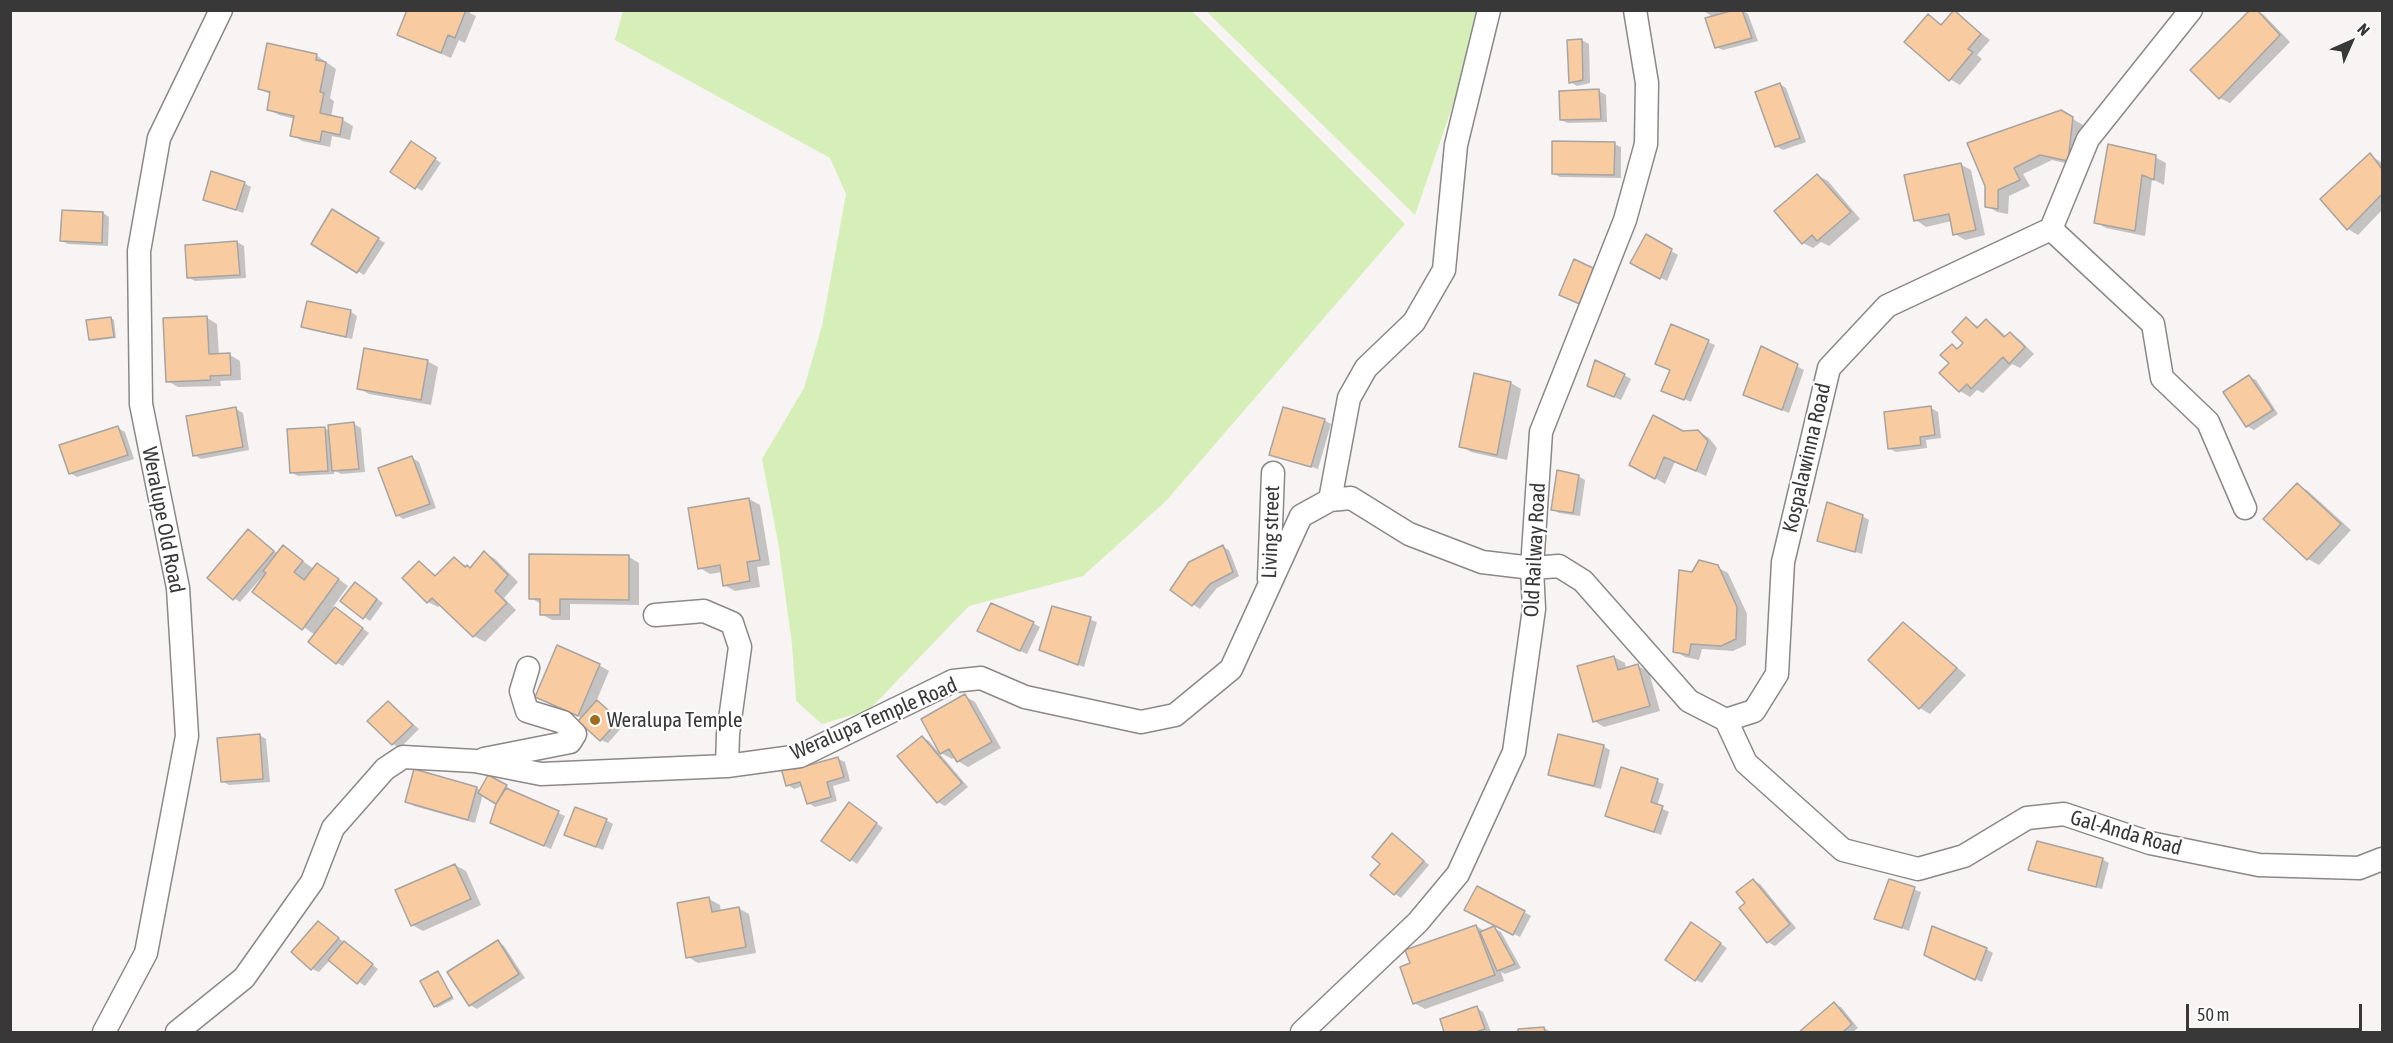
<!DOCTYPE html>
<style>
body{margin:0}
#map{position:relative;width:2393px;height:1043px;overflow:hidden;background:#f7f4f3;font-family:"Asap Condensed",sans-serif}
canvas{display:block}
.frame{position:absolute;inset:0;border:12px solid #393838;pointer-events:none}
.north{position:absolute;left:2321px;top:12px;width:60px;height:60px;-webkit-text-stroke:4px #fff;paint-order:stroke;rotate:45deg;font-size:16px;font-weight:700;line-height:24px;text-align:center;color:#393838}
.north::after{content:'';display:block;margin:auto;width:21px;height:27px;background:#393838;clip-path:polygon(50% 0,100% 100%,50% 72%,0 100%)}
.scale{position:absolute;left:2186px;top:1004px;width:176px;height:27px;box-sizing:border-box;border:3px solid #393838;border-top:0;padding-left:8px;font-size:18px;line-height:21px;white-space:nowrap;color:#393838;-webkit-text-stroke:4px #fff;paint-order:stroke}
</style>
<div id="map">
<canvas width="2393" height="1043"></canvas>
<div class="frame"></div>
<div class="north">N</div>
<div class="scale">50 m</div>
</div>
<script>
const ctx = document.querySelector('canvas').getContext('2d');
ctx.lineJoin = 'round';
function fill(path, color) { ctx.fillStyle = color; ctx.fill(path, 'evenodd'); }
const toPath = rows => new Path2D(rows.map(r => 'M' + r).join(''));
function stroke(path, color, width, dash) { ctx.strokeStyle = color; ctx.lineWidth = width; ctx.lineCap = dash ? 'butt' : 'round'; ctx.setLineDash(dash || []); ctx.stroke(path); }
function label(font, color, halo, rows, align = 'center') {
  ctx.font = font + ' "Asap Condensed",sans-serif'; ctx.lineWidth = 4.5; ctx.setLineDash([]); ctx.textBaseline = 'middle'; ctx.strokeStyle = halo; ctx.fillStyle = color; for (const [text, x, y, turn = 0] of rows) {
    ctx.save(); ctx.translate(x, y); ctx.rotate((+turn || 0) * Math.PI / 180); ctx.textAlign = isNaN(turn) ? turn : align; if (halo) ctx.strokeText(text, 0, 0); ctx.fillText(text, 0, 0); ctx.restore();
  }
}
fill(toPath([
 [623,11,1192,11,1405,224,1166,501,1083,576,969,606,869,710,822,724,796,701,792,644,778,542,762,459,804,388,822,326,846,194,830,158,615,40],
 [1206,11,1485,11,1415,215]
]), '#d6efb8');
fill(toPath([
 [408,10,471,10,470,13,476,16,465,43,459,40,451,58,409,40],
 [1702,10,1742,10,1748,14,1758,41,1723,50,1716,47,1713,17],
 [2256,10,2264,15,2290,42,2230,103,2220,98],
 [1954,12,1990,40,1977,55,1982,59,1960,85,1950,79,1928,16,1943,25],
 [1582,40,1589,44,1590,83,1577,86,1570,82],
 [316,55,336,69,330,98,334,101,331,117,343,120,353,126,350,140,332,136,330,147,302,141,292,135,295,119,279,115,268,109,270,94,259,89],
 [1780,84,1786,88,1806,142,1783,150,1776,146],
 [1599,91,1606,95,1607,122,1568,123,1561,120],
 [2061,112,2083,125,2078,166,2052,160,2023,174,2030,186,2009,196,2008,214,1997,212,1987,206,1987,186],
 [1614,144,1621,147,1621,178,1560,177,1554,174],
 [418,147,441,163,422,191,416,187],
 [2370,155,2382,163,2382,210,2358,235,2348,229],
 [2155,157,2166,163,2164,185,2152,179,2145,236,2106,228,2095,222],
 [1960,164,1971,170,1985,235,1965,240,1955,234,1952,221,1926,227,1916,220],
 [1817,175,1828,181,1860,219,1829,246,1821,242,1813,248,1803,243],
 [244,183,251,187,243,213,204,199],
 [333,211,385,243,364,275,313,243],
 [103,213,109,217,108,246,68,244,62,241],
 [1646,236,1678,255,1667,281,1632,263],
 [237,242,244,246,246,278,195,281,188,277,186,246],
 [351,312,357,316,352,339,310,330,303,327],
 [111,318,114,320,116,338,93,341,90,339],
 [207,318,217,324,219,355,230,355,240,361,241,380,220,381,221,386,178,387,168,381],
 [1966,319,1979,327,1986,321,1996,327,2007,337,2010,334,2020,340,2034,354,2020,368,2012,364,1983,393,1977,390,1970,397,1960,391,1951,363,1965,343],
 [1672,326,1715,345,1691,402,1668,392,1671,371,1663,367],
 [1762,348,1804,370,1789,413,1752,398],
 [427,361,438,367,431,405,369,394,358,388],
 [1624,375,1631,379,1621,400,1595,389],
 [2249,377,2256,380,2278,414,2254,430,2247,426],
 [1511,383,1521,389,1507,460,1471,452,1461,446],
 [1931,408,1938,412,1941,438,1926,440,1927,448,1896,452,1889,448],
 [236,409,243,413,249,450,201,459,194,455],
 [1324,420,1331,424,1318,469,1271,454],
 [354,424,361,428,365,472,341,474,334,470,334,474,298,476,291,472,324,428,330,431],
 [118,428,125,432,134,459,77,477,70,473],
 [1698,431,1709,438,1717,448,1706,476,1675,462,1665,484,1631,464,1683,432],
 [412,458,419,462,436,508,403,519,397,515],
 [1578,476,1585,480,1580,516,1559,513,1552,509],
 [2298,485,2308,491,2351,530,2319,565,2308,559,2265,519],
 [749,499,760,505,770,565,757,567,760,587,735,591,724,585,722,572,710,574,700,568],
 [1862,516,1869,520,1862,554,1819,540],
 [249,531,278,554,283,547,314,569,327,571,348,586,333,607,369,633,343,666,337,663,315,635,254,592,264,579,262,577,240,602,234,598],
 [1223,547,1229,550,1239,576,1217,588,1200,609,1172,590],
 [485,553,495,559,518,582,504,598,516,610,485,642,474,636,441,604,438,607,428,602,419,563,437,576,455,559,471,569],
 [531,556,629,557,639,563,639,605,570,604,570,620,552,620,541,614,541,604,531,598],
 [1717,567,1728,573,1747,614,1746,645,1733,651,1702,649,1699,660,1685,657,1675,651,1692,574],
 [362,588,383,603,370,621,364,617],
 [1053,608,1097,622,1084,667,1041,650],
 [1033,623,1040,627,1027,654,986,635],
 [1903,624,1913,630,1966,675,1930,714,1920,708,1870,660],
 [1614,657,1625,663,1626,669,1638,666,1649,672,1660,711,1604,727,1594,721],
 [599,665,609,671,596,702,624,725,608,743,601,740,582,718,537,697],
 [965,696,975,702,1001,748,968,767,958,761,955,757,952,759,941,753],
 [388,703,419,729,400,748,393,744],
 [259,735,266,739,270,782,229,785,222,781],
 [922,737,929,741,968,787,945,806,938,802,899,757],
 [1603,746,1610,750,1601,789,1556,778,1549,774],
 [838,759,845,762,850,781,833,786,837,801,815,807,808,803,803,786,794,789,788,785,794,766,799,770],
 [1622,769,1664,784,1657,806,1669,812,1661,835,1607,815],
 [488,777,509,788,508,790,565,816,551,849,499,826,498,803,483,794,475,823,414,806,407,802,477,788,481,791],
 [856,808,883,828,857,864,823,840],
 [606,820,613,824,603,850,566,835],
 [1392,835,1429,865,1401,898,1395,894],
 [2102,859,2109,863,2102,889,2036,873,2030,869],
 [455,865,466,871,481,905,423,931,412,925],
 [1754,881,1760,884,1796,928,1775,946,1768,942,1747,904],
 [1889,881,1921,892,1909,931,1876,918],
 [709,899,720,905,721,912,738,908,749,914,756,953,698,963,688,957],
 [1524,912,1531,916,1520,937,1473,913],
 [318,922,378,969,365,986,330,960,319,972,312,969],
 [1476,926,1485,931,1494,928,1501,932,1521,968,1505,974,1501,972,1504,981,1425,1009,1414,1003],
 [1698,928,1727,948,1702,983,1696,980],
 [498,942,504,946,525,978,477,1009,470,1005],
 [1986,949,1993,953,1982,982,1933,959],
 [438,973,454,999,437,1008,435,1006],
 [1834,1004,1841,1007,1858,1028,1853,1032,1801,1032],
 [1477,1008,1483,1012,1491,1032,1446,1032,1442,1020],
 [1544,1028,1551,1032,1519,1032,1519,1030]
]), '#0003');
const building = toPath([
 [407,10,466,10,455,38,448,35,441,53,397,35,407,10],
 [1734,10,1742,10,1752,38,1715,48,1705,18,1734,10],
 [1954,10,1981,34,1968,49,1973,52,1949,81,1904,42,1928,14,1941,25,1954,10],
 [2250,10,2257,10,2280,35,2219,99,2190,70,2250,10],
 [1582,39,1583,80,1569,83,1567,40,1582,39],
 [267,43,317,54,316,60,326,62,320,92,324,93,320,113,343,118,340,135,322,131,320,142,290,136,294,116,267,110,270,92,258,89,267,43],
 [1780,83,1800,138,1775,147,1755,92,1780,83],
 [1599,89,1601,119,1560,120,1559,91,1599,89],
 [2061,110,2073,117,2068,161,2040,155,2014,168,2020,180,1998,190,1998,209,1985,207,1985,186,1967,143,2061,110],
 [411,141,436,158,415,189,390,172,411,141],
 [1552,141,1615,142,1614,175,1552,174,1552,141],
 [2108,144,2156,155,2154,180,2142,175,2135,231,2094,223,2108,144],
 [2370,153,2382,169,2382,194,2347,230,2320,199,2370,153],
 [1961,163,1976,230,1953,235,1949,214,1914,221,1904,175,1961,163],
 [211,171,245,182,236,210,203,200,211,171],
 [1817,174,1851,212,1817,241,1812,235,1802,244,1774,211,1817,174],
 [332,209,379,238,357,273,311,244,332,209],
 [62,210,103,212,102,243,60,241,62,210],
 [1646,234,1672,249,1660,279,1630,263,1646,234],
 [237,241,240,275,187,278,185,245,237,241],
 [1574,259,1595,269,1582,305,1559,295,1574,259],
 [307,301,351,310,346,337,301,327,307,301],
 [207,316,209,354,230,353,231,375,210,376,211,380,166,382,163,318,207,316],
 [111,317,114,337,89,340,86,320,111,317],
 [1966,317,1977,328,1986,319,2004,337,2010,332,2025,347,2009,364,2003,357,1971,389,1967,384,1959,392,1939,373,1949,363,1940,355,1952,344,1957,349,1963,343,1952,332,1966,317],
 [1671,324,1709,340,1684,400,1661,391,1670,370,1655,364,1671,324],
 [1761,346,1798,364,1782,410,1743,395,1761,346],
 [364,348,428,360,421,400,357,389,364,348],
 [1595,360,1625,374,1614,397,1587,386,1595,360],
 [1474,373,1511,382,1497,455,1459,447,1474,373],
 [2249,375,2273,410,2246,427,2223,392,2249,375],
 [1931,406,1935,435,1920,437,1921,445,1888,449,1884,412,1931,406],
 [236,407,243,447,193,456,186,416,236,407],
 [1283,407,1325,419,1311,467,1269,455,1283,407],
 [1653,415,1683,431,1698,430,1708,441,1696,471,1664,457,1655,479,1629,465,1653,415],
 [354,422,359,469,332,471,328,425,354,422],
 [118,426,128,455,69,474,59,445,118,426],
 [325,427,328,471,290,473,287,429,325,427],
 [412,456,430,504,396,516,378,468,412,456],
 [1557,470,1579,475,1573,513,1551,510,1557,470],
 [2297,483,2341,524,2307,560,2263,519,2297,483],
 [749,498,760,560,747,562,750,581,723,586,720,565,698,569,688,508,749,498],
 [1827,502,1863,515,1855,552,1817,541,1827,502],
 [248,529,274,551,233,600,207,578,248,529],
 [283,545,303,561,294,572,304,580,317,563,339,579,302,630,252,592,266,573,263,571,283,545],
 [1223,545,1233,572,1210,584,1192,606,1170,590,1189,562,1223,545],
 [484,551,508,575,495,591,507,603,473,637,432,598,427,603,402,578,419,561,435,576,454,557,465,567,467,565,470,568,484,551],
 [529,554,629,555,629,600,560,599,560,615,540,615,540,599,529,599,529,554],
 [1699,560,1718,565,1737,607,1736,639,1721,646,1691,644,1689,655,1673,652,1679,570,1692,572,1699,560],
 [355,582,377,599,363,619,340,601,355,582],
 [991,603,1034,622,1020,651,977,631,991,603],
 [1052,606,1091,617,1078,665,1039,650,1052,606],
 [335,607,363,628,336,664,308,642,335,607],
 [1903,622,1957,668,1919,709,1868,660,1903,622],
 [557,645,600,664,578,716,535,697,557,645],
 [1614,656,1618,670,1638,664,1650,706,1593,722,1577,666,1614,656],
 [965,694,992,742,957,762,949,749,940,754,921,719,965,694],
 [597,700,619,720,600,741,578,721,597,700],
 [388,701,413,725,392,745,367,721,388,701],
 [260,734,263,779,221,782,217,738,260,734],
 [1558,734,1604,745,1594,786,1548,775,1558,734],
 [922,736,962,783,937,803,897,756,922,736],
 [838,757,844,777,827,782,831,797,807,804,800,782,786,786,781,768,794,765,795,769,838,757],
 [1621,767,1658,779,1651,802,1663,806,1654,832,1605,816,1621,767],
 [414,769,477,787,468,820,405,802,414,769],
 [488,775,507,785,496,804,478,793,488,775],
 [506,788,559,811,544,846,490,823,496,804,506,788],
 [849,802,877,823,850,861,821,841,849,802],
 [575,807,607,819,596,847,564,835,575,807],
 [1392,833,1424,861,1394,895,1370,875,1380,864,1372,857,1392,833],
 [2037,841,2103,858,2096,887,2028,870,2037,841],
 [455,864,471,899,411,926,395,890,455,864],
 [1753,879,1790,924,1767,943,1739,908,1745,903,1736,892,1753,879],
 [1889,879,1915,887,1902,928,1874,919,1889,879],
 [1477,886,1525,911,1513,935,1464,910,1477,886],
 [709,897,712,912,739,907,746,947,686,958,677,903,709,897],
 [318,921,339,938,311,970,291,952,318,921],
 [1691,922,1721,943,1695,981,1665,960,1691,922],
 [1476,925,1495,975,1413,1004,1400,967,1410,963,1405,950,1476,925],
 [1494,926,1515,964,1497,971,1480,932,1494,926],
 [1932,926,1987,948,1975,980,1924,955,1932,926],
 [498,940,519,974,469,1006,447,972,498,940],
 [344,941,373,964,357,984,328,960,344,941],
 [438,971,452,997,434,1007,420,981,438,971],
 [1834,1002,1852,1024,1843,1032,1799,1032,1834,1002],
 [1477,1006,1485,1029,1476,1032,1444,1032,1440,1019,1477,1006],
 [1544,1027,1545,1032,1518,1032,1518,1029,1544,1027]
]);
fill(building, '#f8cba0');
stroke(building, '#a7a4a2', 1.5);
const minor = toPath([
 [2051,229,2153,324,2162,378,2208,422,2245,508],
 [1330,500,1349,398,1366,368,1414,322,1444,270,1456,145,1489,10],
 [1269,579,1273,473],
 [655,615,704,611,732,623,740,647,728,734,727,766],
 [1726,720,1746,763,1843,850,1918,869,1964,856,2027,818,2064,814,2150,843,2259,865,2359,868,2382,859],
 [484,759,570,742,575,734,563,722,527,711,521,691,528,668],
 [104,1032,146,953,187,736,178,588,141,404,139,251,159,138,221,10],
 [177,1032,244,978,312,882,333,828,385,769,403,757,475,761,541,774,727,766,800,756,953,681,981,678,1025,697,1141,722,1175,715,1231,669,1301,516,1330,500,1351,498,1409,534,1482,562,1532,568,1559,566,1583,581,1689,701,1726,720,1754,711,1777,674,1783,562,1829,368,1887,306,2051,229,2088,139,2191,10],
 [1302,1032,1418,922,1458,874,1514,752,1534,609,1532,568,1541,432,1625,220,1646,144,1647,83,1635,10]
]);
stroke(minor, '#8b8887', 25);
stroke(minor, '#fff', 22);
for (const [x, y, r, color] of [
 [595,720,6,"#9d6d20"]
]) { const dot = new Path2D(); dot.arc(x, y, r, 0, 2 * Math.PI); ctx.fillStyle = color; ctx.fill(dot); stroke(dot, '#fff', 2); }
label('21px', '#393838', '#fff', [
 ["Kospalawinna Road",1807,458,-77],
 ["Weralupe Old Road",163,520,79],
 ["Living street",1271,532,-88],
 ["Old Railway Road",1535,550,-87],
 ["Weralupa Temple Road",874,719,-23],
 ["Gal-Anda Road",2126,833,16]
]);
label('21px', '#393838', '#fff', [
 ["Weralupa Temple",607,720]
], 'left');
</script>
